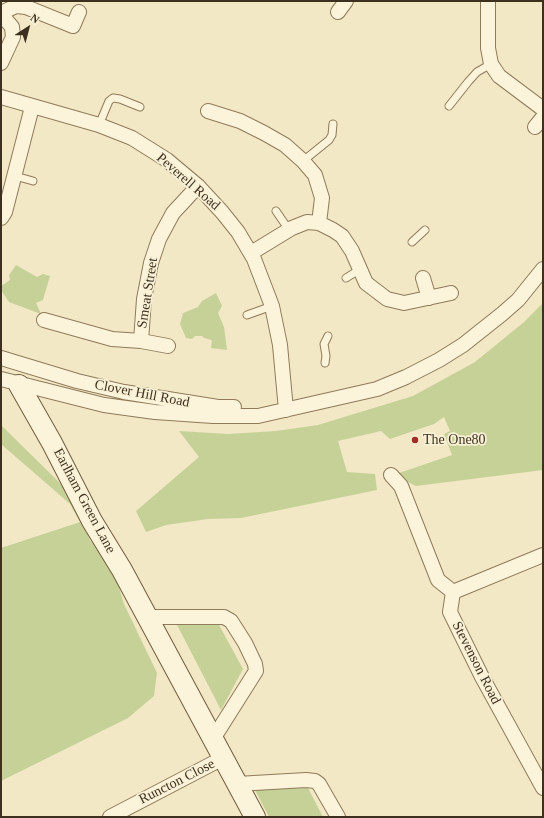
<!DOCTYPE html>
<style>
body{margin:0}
#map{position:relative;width:544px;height:818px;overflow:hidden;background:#f2e8c6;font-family:"Times New Roman",serif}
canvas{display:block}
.frame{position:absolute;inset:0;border:2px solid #3e301f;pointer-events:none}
.north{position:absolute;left:8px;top:8px;width:40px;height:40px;-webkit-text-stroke:3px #f8f1d6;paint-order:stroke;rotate:36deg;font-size:11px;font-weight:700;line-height:16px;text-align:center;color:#3e301f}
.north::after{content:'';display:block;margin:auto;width:14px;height:18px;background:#3e301f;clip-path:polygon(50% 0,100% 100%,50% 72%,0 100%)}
</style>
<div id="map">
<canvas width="544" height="818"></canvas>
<div class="frame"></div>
<div class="north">N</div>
</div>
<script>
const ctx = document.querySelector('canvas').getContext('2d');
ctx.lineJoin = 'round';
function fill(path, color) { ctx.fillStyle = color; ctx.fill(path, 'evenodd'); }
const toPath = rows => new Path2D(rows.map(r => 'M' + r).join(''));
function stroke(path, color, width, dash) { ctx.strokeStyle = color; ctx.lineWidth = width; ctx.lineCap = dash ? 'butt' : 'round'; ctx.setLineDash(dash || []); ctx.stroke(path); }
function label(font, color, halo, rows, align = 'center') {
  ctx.font = font + ' "Times New Roman",serif'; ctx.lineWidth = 3.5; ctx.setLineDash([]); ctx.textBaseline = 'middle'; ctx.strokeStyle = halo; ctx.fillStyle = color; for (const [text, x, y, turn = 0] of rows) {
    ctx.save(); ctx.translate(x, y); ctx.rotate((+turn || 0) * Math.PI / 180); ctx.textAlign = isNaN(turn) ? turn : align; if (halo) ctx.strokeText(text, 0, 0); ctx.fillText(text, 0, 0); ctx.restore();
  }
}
fill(toPath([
 [16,265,37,277,43,274,50,276,43,300,36,303,41,314,9,302,1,290,1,286,10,280,9,275],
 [216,293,222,306,218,313,224,327,227,350,211,348,212,340,204,338,202,336,195,336,192,339,186,338,180,324,183,313,198,307,202,301],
 [543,303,543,470,416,486,393,475,452,455,444,434,450,431,444,417,434,424,390,439,381,431,338,441,347,472,375,474,377,490,241,518,208,519,166,525,146,532,136,511,199,457,179,431,228,434,276,431,318,425,413,396,475,362,524,322],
 [1,425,63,486,77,509,90,540,113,568,124,604,157,673,154,696,128,718,1,781,1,548,80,522,70,504,1,444],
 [175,621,218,623,243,669,221,710],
 [307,786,323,817,269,817,255,790]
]), '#c6d198');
const lane = toPath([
 [449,106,468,82,477,72,491,64],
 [99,125,109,101,113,98,120,99,140,107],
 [303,161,329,140,332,135,333,124],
 [15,176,33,181],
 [276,211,289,230],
 [412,242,425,230],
 [346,278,359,270],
 [247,315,272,306],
 [325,363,326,356,324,344,328,336]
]);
const street = toPath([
 [488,1,488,48,491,64,499,76,543,109],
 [338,12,346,1],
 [1,13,16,6,26,7,73,26,79,12],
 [1,14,12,27,13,37,1,63],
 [1,97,99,125,132,138,167,160,198,186,222,212,238,232,254,259,272,306,280,345,286,410],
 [208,111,240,121,264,133,285,145,303,161,315,175,322,198,319,223],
 [535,127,543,117],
 [1,218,5,212,32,107],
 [251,253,292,228,307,222,319,223,333,230,342,236,352,251,366,283,387,299,404,303,451,293],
 [423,278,429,298],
 [44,320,112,339,141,341],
 [168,346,141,341,144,299,151,263,159,239,173,213,198,186],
 [1,358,77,381,124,392,218,407,234,407],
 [1,379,104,405,155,412,213,416,258,416,377,389,406,377,439,360,463,345,502,314,518,300,543,269],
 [391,475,401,486,438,580,453,592,450,612,482,677,543,788],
 [453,592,543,555],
 [147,617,224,617,231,621,245,643,255,664,256,671,213,739],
 [237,784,306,780,315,781,319,784,338,817],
 [110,817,223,758]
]);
const secondary = toPath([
 [19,385,52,443,92,521,122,570,255,817]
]);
stroke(lane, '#8f7a5a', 9);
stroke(street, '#8f7a5a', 16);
stroke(secondary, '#715b3d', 22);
stroke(lane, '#fbf4da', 7);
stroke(street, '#fbf4da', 14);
stroke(secondary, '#fbf4da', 20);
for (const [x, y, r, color] of [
 [415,440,4,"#a32d25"]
]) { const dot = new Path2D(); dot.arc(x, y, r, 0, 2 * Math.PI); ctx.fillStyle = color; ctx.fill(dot); stroke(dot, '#f8f1d6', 1.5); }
label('14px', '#3e301f', '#f8f1d6', [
 ["Peverell Road",188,182,41],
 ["Smeat Street",148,293,-81],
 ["Clover Hill Road",142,394,11],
 ["Earlham Green Lane",84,501,62],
 ["Stevenson Road",476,663,63],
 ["Runcton Close",177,782,-27]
]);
label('14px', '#3e301f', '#f8f1d6', [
 ["The One80",423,440]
], 'left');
</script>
